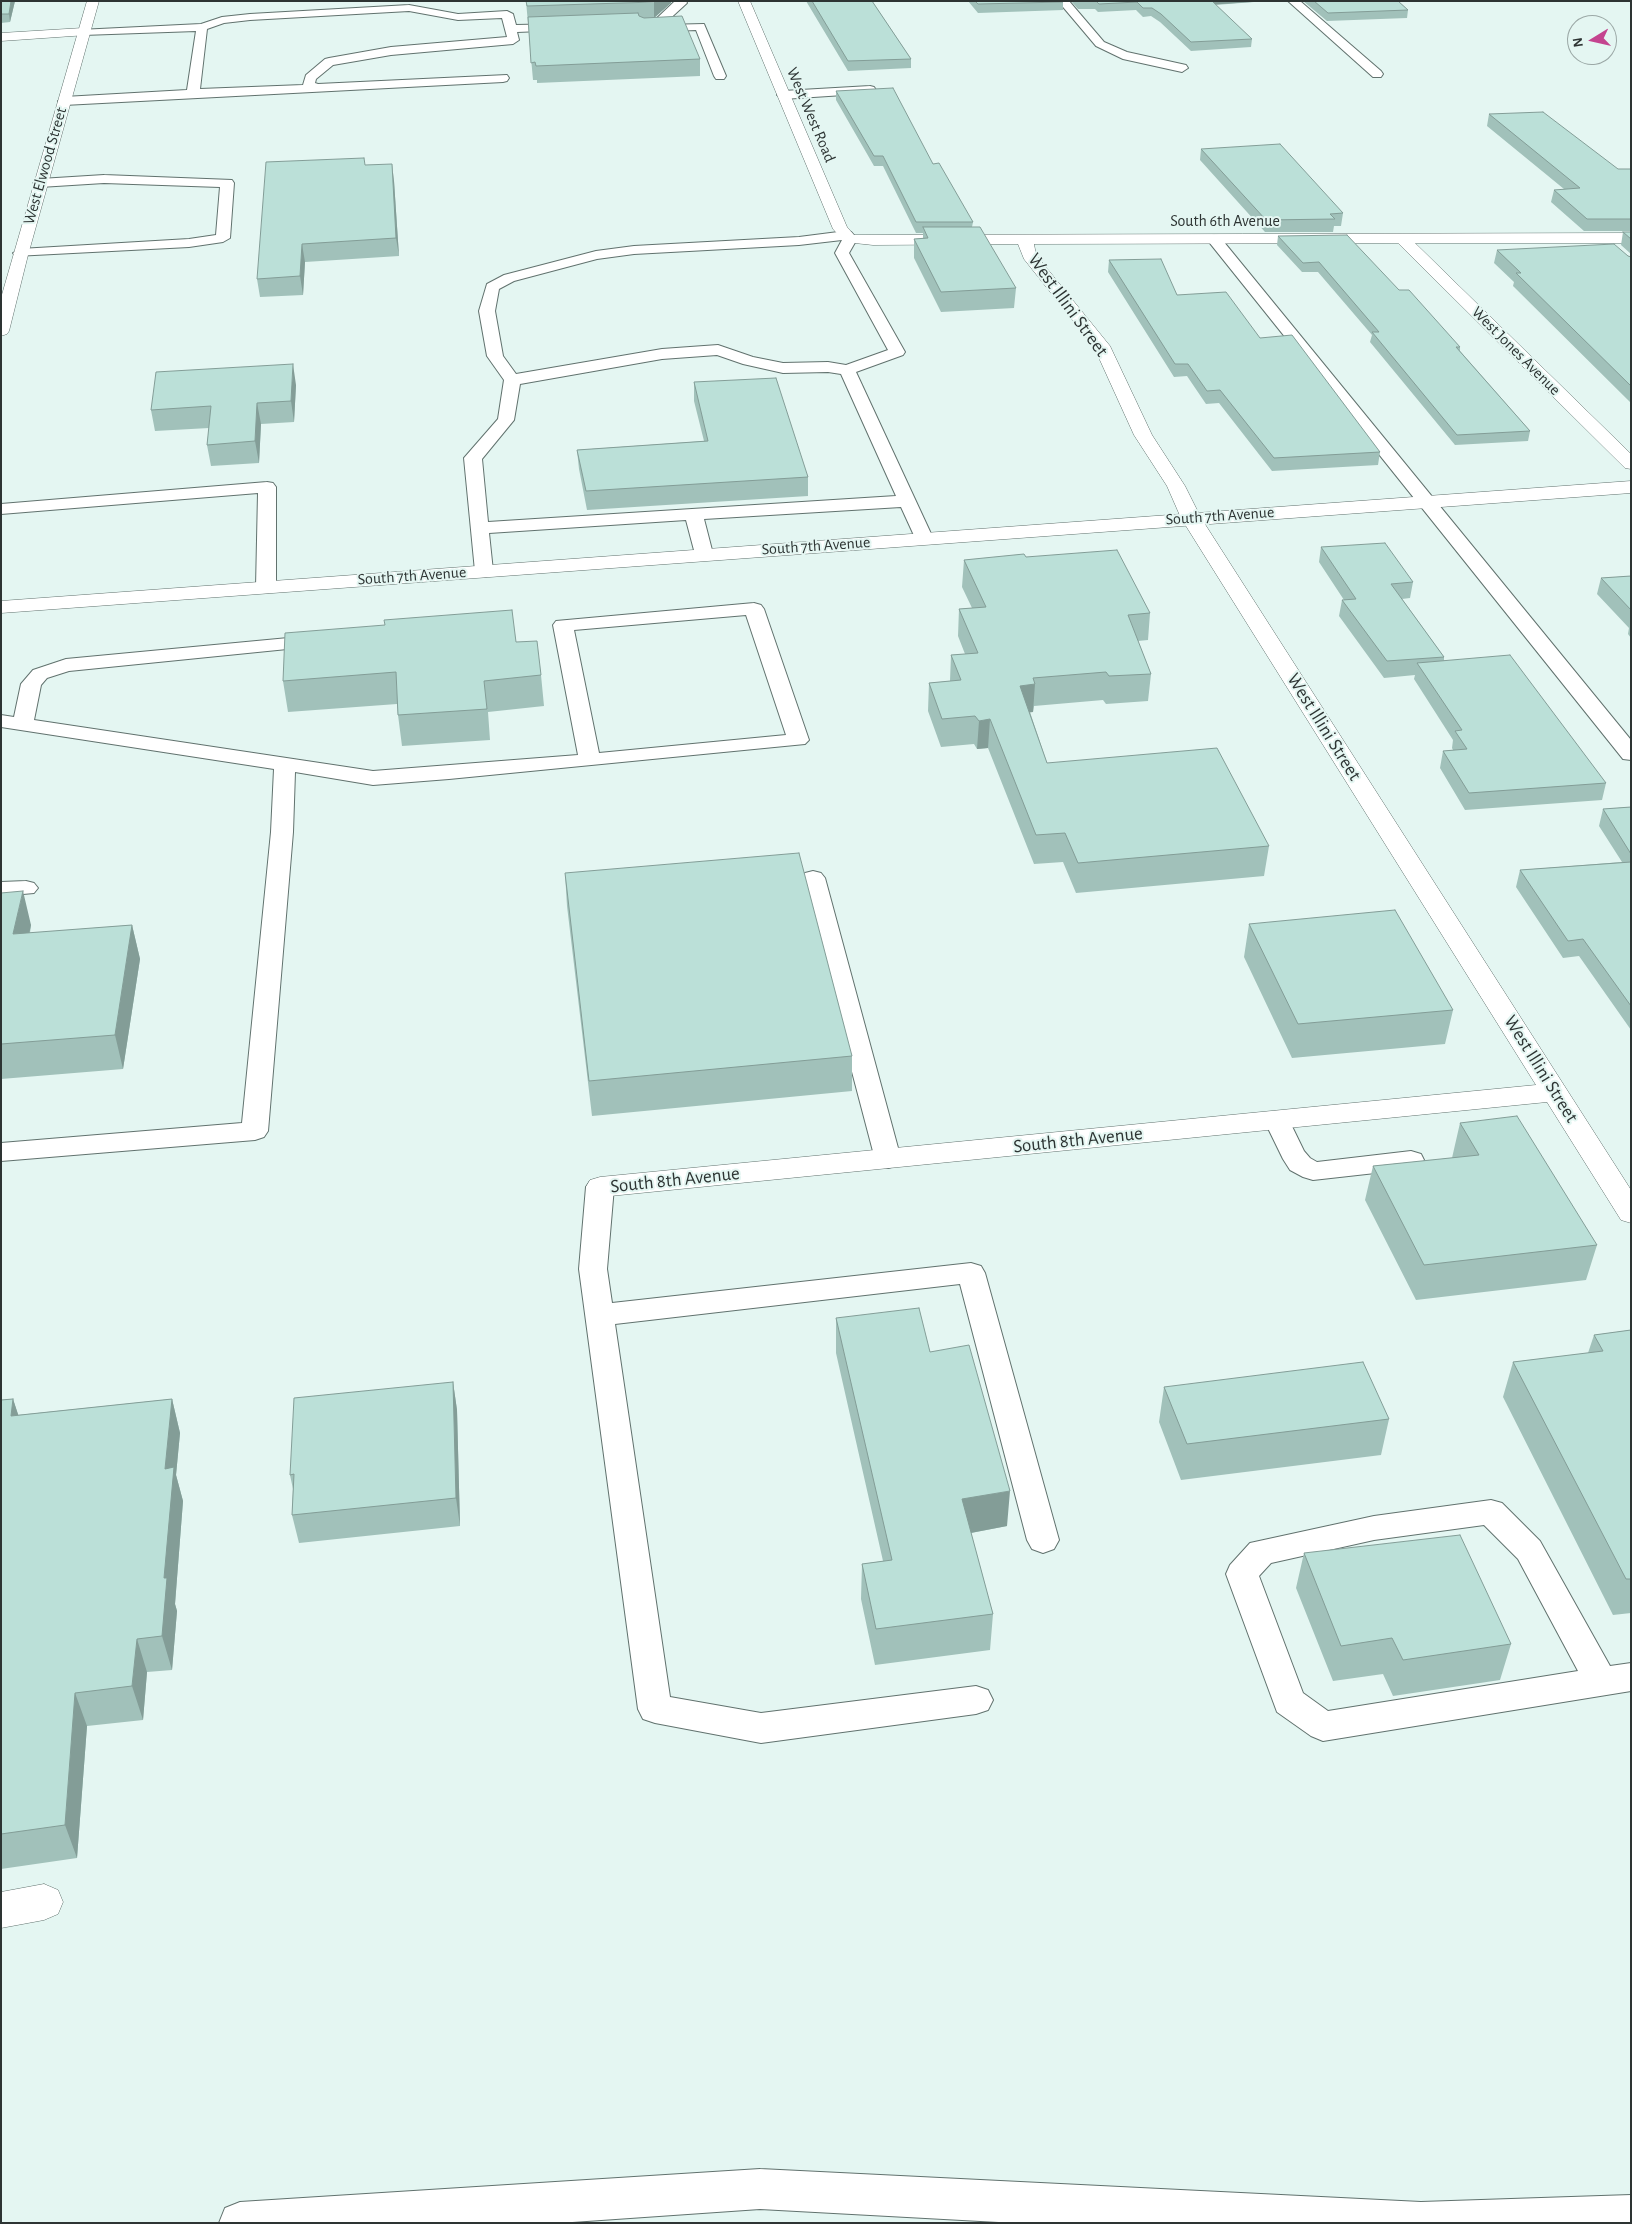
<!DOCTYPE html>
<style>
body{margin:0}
#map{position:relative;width:1632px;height:2224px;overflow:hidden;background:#e4f6f2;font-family:"Alegreya Sans",sans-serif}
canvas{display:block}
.frame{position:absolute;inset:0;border:2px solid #2d3433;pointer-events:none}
.north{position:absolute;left:1567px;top:15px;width:50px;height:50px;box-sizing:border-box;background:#e4f6f2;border:1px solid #9ba8a6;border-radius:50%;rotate:261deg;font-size:14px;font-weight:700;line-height:20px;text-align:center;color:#2d3433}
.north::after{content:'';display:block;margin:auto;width:18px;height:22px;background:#c4448f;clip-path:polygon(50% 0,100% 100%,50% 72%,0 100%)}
</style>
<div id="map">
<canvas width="1632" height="2224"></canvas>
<div class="frame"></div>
<div class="north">N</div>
</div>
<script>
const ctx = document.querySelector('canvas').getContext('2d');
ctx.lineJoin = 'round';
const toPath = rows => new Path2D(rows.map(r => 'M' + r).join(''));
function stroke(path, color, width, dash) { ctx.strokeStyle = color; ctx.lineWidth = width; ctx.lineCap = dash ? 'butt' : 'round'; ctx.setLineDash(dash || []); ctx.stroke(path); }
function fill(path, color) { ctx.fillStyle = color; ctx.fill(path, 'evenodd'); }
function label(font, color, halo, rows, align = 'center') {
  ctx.font = font + ' "Alegreya Sans",sans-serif'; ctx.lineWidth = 4; ctx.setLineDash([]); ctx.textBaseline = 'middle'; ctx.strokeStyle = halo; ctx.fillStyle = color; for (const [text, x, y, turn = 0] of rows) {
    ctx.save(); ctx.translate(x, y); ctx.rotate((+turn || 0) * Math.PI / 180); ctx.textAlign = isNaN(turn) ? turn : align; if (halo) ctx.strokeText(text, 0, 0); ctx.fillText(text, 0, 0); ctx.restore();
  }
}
const lane = toPath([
 [675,1,686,1,687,3,663,25,704,24,726,76,724,79,716,79,714,76,696,30,650,32,646,31,646,27,632,27,626,24,632,21,655,20,675,1],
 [1058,1,1069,1,1104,42,1127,52,1186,65,1188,68,1182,72,1123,59,1096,46,1058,1],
 [1288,1,1300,1,1381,71,1383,74,1381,77,1373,77,1288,1],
 [409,5,458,14,507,11,513,14,516,25,565,24,571,27,565,30,517,32,519,40,513,44,391,55,333,65,316,79,315,83,318,84,507,75,509,78,507,81,503,82,64,105,58,101,64,97,187,90,196,31,83,35,79,34,77,32,79,30,201,24,222,17,250,14,409,5],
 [409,11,458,20,502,18,507,37,391,47,329,58,325,59,306,75,303,85,200,89,207,29,224,23,250,20,409,11],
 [870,86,874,87,876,90,874,93,783,99,777,95,783,91,870,86],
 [104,175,232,180,234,183,230,238,223,242,189,247,15,256,13,253,20,249,189,239,216,235,220,187,104,183,40,187,33,183,40,179,104,175],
 [846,231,851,232,857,239,849,253,905,352,903,355,856,372,933,538,931,542,924,544,917,542,901,507,704,519,713,554,711,558,704,560,697,558,695,554,686,520,489,533,493,571,491,575,484,577,477,575,475,571,464,458,498,419,504,380,487,356,479,311,487,284,504,275,596,251,634,246,799,237,846,231],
 [842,240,835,253,888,350,846,365,828,362,783,363,753,357,718,345,662,349,516,374,503,356,495,311,499,289,514,281,597,259,634,254,799,245,842,240],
 [717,355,743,364,783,373,828,372,841,374,896,496,488,522,482,459,514,420,520,384,662,359,717,355],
 [1214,235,1219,236,1631,740,1631,760,1623,759,1209,242,1207,239,1214,235],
 [267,482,273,483,276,487,276,587,273,591,266,593,259,591,256,587,258,493,1,514,1,504,267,482],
 [754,603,761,605,764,609,809,740,805,744,449,779,373,785,295,772,293,832,268,1131,264,1137,255,1140,1,1161,1,1143,242,1123,271,832,274,769,1,727,1,715,14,717,21,684,33,670,66,659,320,635,327,637,330,641,327,645,69,671,47,678,41,685,34,720,373,771,578,755,553,625,556,621,754,603],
 [746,615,786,735,599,753,574,630,746,615],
 [813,871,821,873,825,878,901,1159,898,1165,888,1168,878,1165,875,1159,801,878,805,873,813,871],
 [26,881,34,883,38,888,34,893,1,896,1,882,26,881],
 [1277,1111,1286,1114,1304,1151,1310,1158,1317,1162,1411,1151,1421,1154,1424,1160,1421,1166,1411,1169,1313,1180,1303,1177,1290,1170,1283,1159,1264,1120,1268,1114,1277,1111],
 [600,1178,610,1181,614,1187,607,1269,612,1303,971,1263,981,1266,985,1273,1059,1540,1054,1549,1043,1553,1032,1549,1027,1540,960,1284,615,1324,670,1697,761,1713,976,1686,988,1690,993,1700,988,1710,976,1714,761,1743,655,1723,643,1719,638,1709,579,1269,586,1187,590,1181,600,1178],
 [1491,1500,1502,1503,1540,1541,1610,1666,1631,1663,1631,1691,1323,1741,1311,1736,1277,1712,1226,1574,1230,1565,1250,1543,1374,1516,1491,1500],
 [1484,1525,1518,1559,1578,1671,1328,1711,1303,1693,1259,1576,1271,1563,1374,1540,1484,1525],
 [760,2169,1421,2202,1631,2195,1631,2223,1017,2223,760,2209,558,2223,219,2223,225,2208,240,2202,760,2169]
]);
const street = toPath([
 [738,1,750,1,847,227,854,235,1631,233,1631,243,1415,243,1631,454,1631,469,1625,468,1398,243,1034,244,1036,255,1110,346,1152,435,1185,486,1201,518,1631,1190,1631,1223,1621,1220,1547,1102,600,1197,590,1194,586,1187,590,1180,600,1177,1536,1085,1181,518,1167,486,1134,435,1094,347,1024,259,1018,244,873,245,845,242,833,229,738,1],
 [83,28,87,29,89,32,87,35,1,41,1,33,83,28],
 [44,1884,58,1890,63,1902,58,1914,44,1920,1,1928,1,1892,44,1884]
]);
const secondary = toPath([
 [87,1,99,1,28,255,9,331,7,334,1,336,1,298,87,1],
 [1631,481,1631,493,1,613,1,601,1631,481]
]);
stroke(lane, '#61726e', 2);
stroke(street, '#61726e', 1);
stroke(secondary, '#61726e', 1);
fill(lane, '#fff');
fill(street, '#fff');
fill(secondary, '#fff');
fill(toPath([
 [1,1,15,1,10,22,1,23],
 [526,1,671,3,655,17,700,59,700,76,537,83,537,80,533,80],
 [806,1,872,1,911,59,911,68,848,71],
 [968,1,1063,1,1063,10,978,13],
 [1071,1,1267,1,1215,5,1252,39,1251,47,1191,51,1160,22,1151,16,1143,17,1136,10,1098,12,1095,9,1078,9],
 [1303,1,1398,1,1408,10,1407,18,1327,21],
 [836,91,933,164,973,222,972,227,1016,288,1014,308,941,312,914,258,914,239,923,238,923,233,916,233,883,166,874,166,836,100],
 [1489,114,1618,169,1631,169,1631,231,1584,231,1551,202,1554,190,1564,189,1487,126],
 [1201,149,1343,213,1341,226,1334,226,1333,232,1265,232,1200,160],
 [365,165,394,181,399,256,305,262,303,295,260,297,257,279],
 [1623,232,1631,232,1631,254,1621,245],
 [1278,236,1399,290,1460,347,1460,351,1530,431,1528,441,1455,445,1370,342,1372,335,1318,272,1302,272,1277,245],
 [1497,250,1631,256,1631,403,1513,286,1514,282,1494,263],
 [1109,260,1177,295,1380,452,1378,465,1272,471,1219,403,1206,404,1187,376,1174,377,1108,272],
 [694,382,808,477,808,496,587,510,579,469,577,450,704,441,694,401],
 [296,385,294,422,261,424,259,463,211,466,207,445,209,428,155,431,151,410],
 [1321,547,1413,582,1410,598,1402,599,1444,657,1444,660,1606,783,1602,800,1465,810,1440,768,1443,751,1453,750,1452,748,1453,740,1414,679,1415,675,1384,678,1339,616,1342,600,1344,600,1319,562],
 [1026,557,1150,613,1148,640,1138,641,1151,674,1148,701,1106,704,1103,700,1034,706,1033,712,1030,712,1047,763,1269,846,1264,876,1076,893,1063,862,1034,864,988,748,977,749,974,744,941,747,928,711,929,683,950,681,951,655,965,654,958,636,959,609,972,608,962,587,964,560],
 [1631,576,1631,638,1628,634,1629,628,1597,594,1601,578],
 [516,642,541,675,544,706,488,712,490,740,402,746,398,715,397,704,288,712,283,681],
 [1631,807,1631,1030,1579,956,1563,958,1516,887,1520,870,1622,862,1599,826,1603,809],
 [565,873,852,1056,852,1091,592,1116,567,906],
 [1,893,31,925,30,933,132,925,140,959,123,1069,1,1079],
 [1249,924,1453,1010,1445,1044,1292,1058,1244,957],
 [1460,1123,1597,1245,1586,1280,1416,1300,1365,1200,1373,1166,1452,1158],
 [836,1318,930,1352,1007,1526,971,1533,993,1614,990,1650,875,1665,861,1599,862,1564,883,1561,836,1353],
 [1631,1330,1631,1613,1613,1615,1503,1397,1513,1362,1588,1353,1594,1335],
 [453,1382,457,1410,460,1526,299,1543,292,1515,293,1489,290,1475],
 [1164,1387,1389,1419,1381,1455,1181,1480,1159,1422],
 [13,1399,18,1415,172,1399,180,1433,176,1475,183,1501,175,1604,177,1611,172,1670,147,1672,143,1720,87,1726,77,1858,1,1869,1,1400],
 [1304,1553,1511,1644,1500,1680,1393,1696,1383,1674,1333,1681,1296,1588]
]), '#a1c1ba');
fill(toPath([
 [11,1,15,1,10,22,9,14],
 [654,1,671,1,671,3,654,18],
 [1207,1,1267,1,1207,5],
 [392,164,394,181,399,256,396,238],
 [302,244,305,262,303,295,300,276],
 [293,364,296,385,294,422,291,401],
 [257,403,261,424,259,463,255,441],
 [1035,684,1033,712,1019,714,1020,686],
 [990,719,988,748,977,749,979,721],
 [23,891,31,925,22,968,13,934],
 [132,925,140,959,123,1069,115,1035],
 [453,1382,457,1410,460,1526,456,1498],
 [13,1399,24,1432,11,1416],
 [172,1399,180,1433,176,1475,183,1501,175,1604,177,1611,172,1670,162,1636,164,1578,165,1469],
 [1010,1491,1007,1526,960,1535,962,1499],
 [137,1639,147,1672,143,1720,132,1686],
 [75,1693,87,1726,77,1858,65,1825]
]), '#839d97');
const building = toPath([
 [1,1,11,1,9,14,1,14,1,1],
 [526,1,654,1,654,2,527,6,526,1],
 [812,1,872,1,911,59,848,61,812,1],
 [975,1,1063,1,1063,2,978,4,975,1],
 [1096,1,1212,1,1252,39,1191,42,1161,14,1152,8,1143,8,1137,2,1099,4,1096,1],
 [1314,1,1398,1,1408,10,1328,13,1314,1],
 [638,13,639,16,644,18,682,16,700,59,536,66,535,62,531,63,528,17,638,13],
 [893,88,933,164,939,163,973,222,916,222,883,156,874,156,836,91,893,88],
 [1543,112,1618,169,1631,169,1631,219,1587,219,1554,190,1580,188,1489,114,1543,112],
 [1280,144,1343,213,1330,214,1335,219,1266,220,1201,149,1280,144],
 [364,158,365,165,392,164,396,238,302,244,300,276,257,279,266,162,364,158],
 [923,227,980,227,1016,288,941,292,914,239,928,238,923,227],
 [1623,232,1631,232,1631,239,1623,232],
 [1347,235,1399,290,1409,290,1460,347,1456,347,1530,431,1457,435,1372,332,1379,332,1319,262,1303,263,1278,236,1347,235],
 [1614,244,1628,256,1631,257,1631,386,1516,273,1521,273,1497,250,1614,244],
 [1161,259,1177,295,1226,292,1260,338,1292,335,1380,452,1274,458,1220,390,1207,391,1188,364,1175,364,1109,260,1161,259],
 [293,364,291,401,257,403,255,441,207,445,211,406,151,410,156,372,293,364],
 [776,378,808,477,586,491,577,450,708,441,694,382,776,378],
 [1385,543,1413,582,1391,584,1444,657,1387,661,1342,600,1356,599,1321,547,1385,543],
 [1117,550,1150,613,1128,615,1151,674,1109,676,1106,672,1033,678,1035,684,1020,686,1047,763,1217,748,1269,846,1078,863,1065,833,1036,835,990,719,979,721,975,716,942,719,929,683,961,680,951,655,978,653,959,609,986,607,964,560,1024,554,1026,557,1117,550],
 [1631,576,1631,610,1601,578,1631,576],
 [512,610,516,642,537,641,541,675,484,681,487,709,398,715,396,672,283,681,285,633,385,625,384,620,512,610],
 [1510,655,1606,783,1469,793,1443,751,1467,749,1455,731,1462,730,1417,663,1510,655],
 [1631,807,1631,854,1603,809,1631,807],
 [799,853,852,1056,589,1081,565,873,799,853],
 [1631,862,1631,1006,1583,939,1568,941,1520,870,1631,862],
 [23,891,13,934,132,925,115,1035,1,1044,1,893,23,891],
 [1395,910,1453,1010,1298,1024,1249,924,1395,910],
 [1517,1116,1597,1245,1424,1265,1373,1166,1479,1155,1460,1123,1517,1116],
 [919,1308,930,1352,969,1345,1010,1491,962,1499,993,1614,876,1629,862,1564,892,1560,836,1318,919,1308],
 [1631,1330,1631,1579,1626,1579,1513,1362,1603,1351,1594,1335,1631,1330],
 [1363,1362,1389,1419,1187,1444,1164,1387,1363,1362],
 [453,1382,456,1498,292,1515,294,1474,290,1475,294,1398,453,1382],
 [13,1399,11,1416,172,1399,165,1469,174,1467,164,1578,167,1578,162,1636,137,1639,132,1686,75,1693,65,1825,1,1834,1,1400,13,1399],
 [1460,1535,1511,1644,1403,1660,1392,1638,1341,1646,1304,1553,1460,1535]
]);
fill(building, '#bbe0d8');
stroke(building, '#839d97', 1);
label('16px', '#2d3433', '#e4f6f2', [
 ["West West Road",811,115,67],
 ["West Elwood Street",45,166,-74],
 ["South 6th Avenue",1225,221],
 ["West Jones Avenue",1516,351,45],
 ["South 7th Avenue",1220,516,-4],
 ["South 7th Avenue",816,546,-4],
 ["South 7th Avenue",412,576,-4]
]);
label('19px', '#2d3433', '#e4f6f2', [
 ["West Illini Street",1068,305,54],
 ["West Illini Street",1324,727,58],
 ["West Illini Street",1541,1069,58],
 ["South 8th Avenue",1078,1140,-6],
 ["South 8th Avenue",675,1180,-6]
]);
</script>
